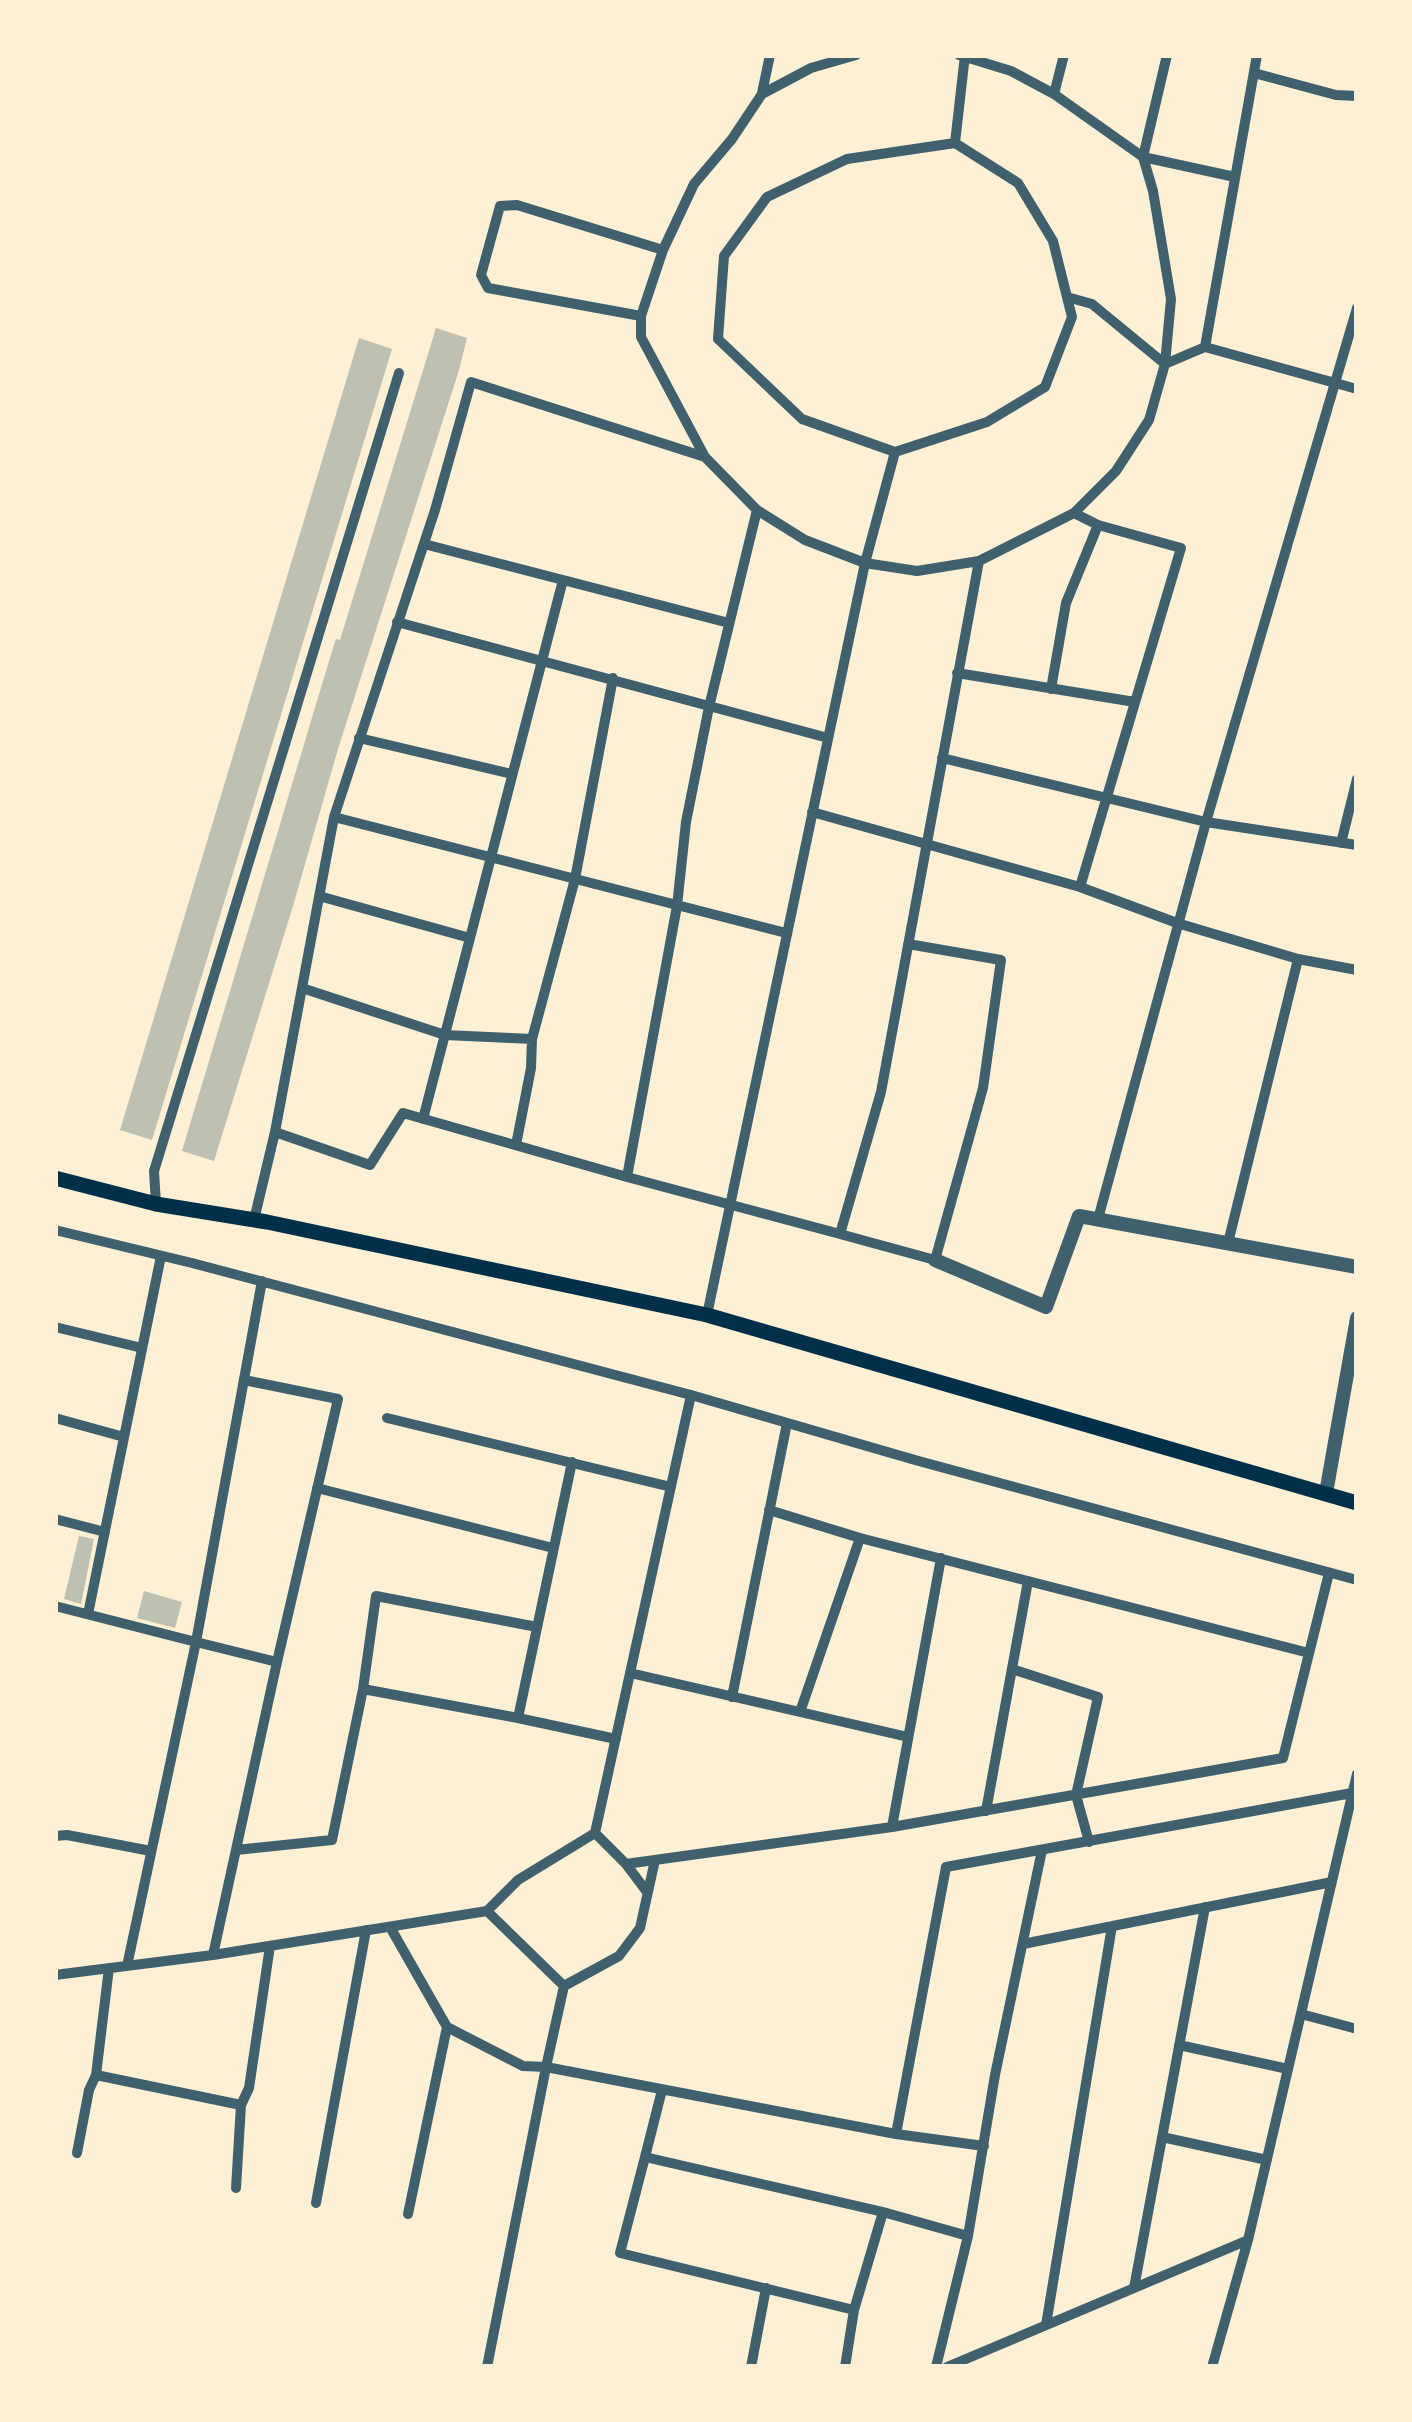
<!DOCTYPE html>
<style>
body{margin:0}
#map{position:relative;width:1412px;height:2422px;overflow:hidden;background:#fdf0d5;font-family:"Sofia Sans Condensed",sans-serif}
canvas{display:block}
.frame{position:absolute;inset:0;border:58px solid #fdf0d5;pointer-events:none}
</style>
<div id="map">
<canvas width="1412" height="2422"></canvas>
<div class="frame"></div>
</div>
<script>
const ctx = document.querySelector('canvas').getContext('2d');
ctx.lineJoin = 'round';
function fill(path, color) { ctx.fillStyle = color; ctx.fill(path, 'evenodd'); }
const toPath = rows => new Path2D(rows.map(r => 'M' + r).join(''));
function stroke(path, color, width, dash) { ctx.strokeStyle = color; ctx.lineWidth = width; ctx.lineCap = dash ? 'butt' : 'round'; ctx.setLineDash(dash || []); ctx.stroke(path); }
fill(toPath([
 [436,328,467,338,459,370,338,749,293,906,214,1161,182,1151,329,661,336,639,340,640],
 [359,338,392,349,152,1140,120,1130],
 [79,1536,94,1539,81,1604,64,1599],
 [144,1591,182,1602,175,1628,137,1618]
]), '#bec0b2');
stroke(toPath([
 [856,55,811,68,762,94,732,139,694,184,663,250,641,316,641,337,705,457,757,510,805,540,865,563,917,571,979,561,1074,513,1116,471,1149,420,1165,364,1171,299,1153,191,1143,157,1054,94,1011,71,959,55],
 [1167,55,1143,157,1235,177],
 [1254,73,1336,95,1357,96],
 [762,93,770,55],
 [1054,94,1064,55],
 [955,143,1018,183,1053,241,1072,317,1045,387,987,422,895,452,802,419,718,339,724,256,767,197,847,159,955,143],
 [955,143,965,55],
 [1067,297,1092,304,1165,364,1205,347,1357,389],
 [641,316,488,288,481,275,500,206,517,205,663,250],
 [1205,347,1257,55],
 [757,510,709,707,686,822,677,906,627,1177,840,1234,881,1092,979,561],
 [424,544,563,580],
 [397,622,828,738],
 [957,673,1135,702],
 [1051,689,1066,603,1098,525],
 [359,738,512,774],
 [942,758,1206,822,1357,845],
 [812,812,1080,887,1181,548,1098,525,1074,513],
 [334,817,786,933],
 [1341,843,1357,779],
 [1080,887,1177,923,1298,959,1357,970],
 [319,896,470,938],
 [302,988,445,1035,532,1039],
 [423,1119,563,580,729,623],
 [516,1145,531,1068,532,1039,575,879,613,678],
 [627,1177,403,1113,370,1165,275,1132,334,817,435,510,471,382,705,457],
 [156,1204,154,1171,399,373],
 [1098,1219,1206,822,1357,308],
 [254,1220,275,1132],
 [55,1230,192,1263,691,1395,915,1460,1357,1580],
 [840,1234,935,1260,983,1088,1001,960,908,944],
 [1228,1243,1298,959],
 [707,1315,865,563,895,452],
 [55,1327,142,1348],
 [244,1380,338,1399,277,1662],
 [55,1418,124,1437],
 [387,1418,671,1487],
 [317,1488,553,1548],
 [769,1510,860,1538],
 [55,1519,105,1532],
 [55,1606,196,1642,262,1281],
 [88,1614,161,1256],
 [1012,1669,1098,1697,1076,1795,1089,1842],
 [630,1673,800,1712,860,1538,1309,1653],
 [363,1689,376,1596,537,1627],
 [732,1697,787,1423],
 [800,1712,908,1737],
 [518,1718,616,1739],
 [986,1811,1028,1581],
 [892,1827,941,1558],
 [595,1833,626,1864,892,1827,1283,1758,1329,1573],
 [55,1836,67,1835,151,1851],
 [236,1850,332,1840,363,1689,518,1718,572,1462],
 [626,1864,647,1892],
 [487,1911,564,1986],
 [390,1927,447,2027,523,2066,546,2067,564,1986,619,1956,640,1928,655,1860],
 [1023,1944,1332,1882],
 [127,1966,196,1642,277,1662,213,1955],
 [55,1975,213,1955,487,1911,518,1880,595,1833,691,1395],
 [1301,2014,1357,2029],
 [1179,2045,1288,2069],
 [96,2075,241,2105],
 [896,2134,984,2146],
 [1162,2137,1267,2160],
 [77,2153,89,2090,96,2075,109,1968],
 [645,2157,883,2212,854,2310,620,2253,645,2157,662,2090],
 [236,2188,241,2105,249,2088,270,1946],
 [316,2203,366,1930],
 [883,2212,968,2236,995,2075,1042,1850],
 [408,2214,447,2027],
 [1134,2288,1205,1907],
 [1046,2325,1112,1926],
 [487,2367,546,2067,896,2134,946,1867,1352,1793],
 [751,2367,766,2288],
 [845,2367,854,2310],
 [936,2367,968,2236],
 [947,2367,1248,2240,1357,1774],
 [1212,2367,1248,2240]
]), '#3f606c', 10);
stroke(toPath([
 [935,1260,1046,1307,1079,1216,1357,1267],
 [1326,1493,1357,1318]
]), '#3f606c', 14);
stroke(toPath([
 [55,1178,156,1204,267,1222,707,1315,1357,1503]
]), '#003049', 15);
</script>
